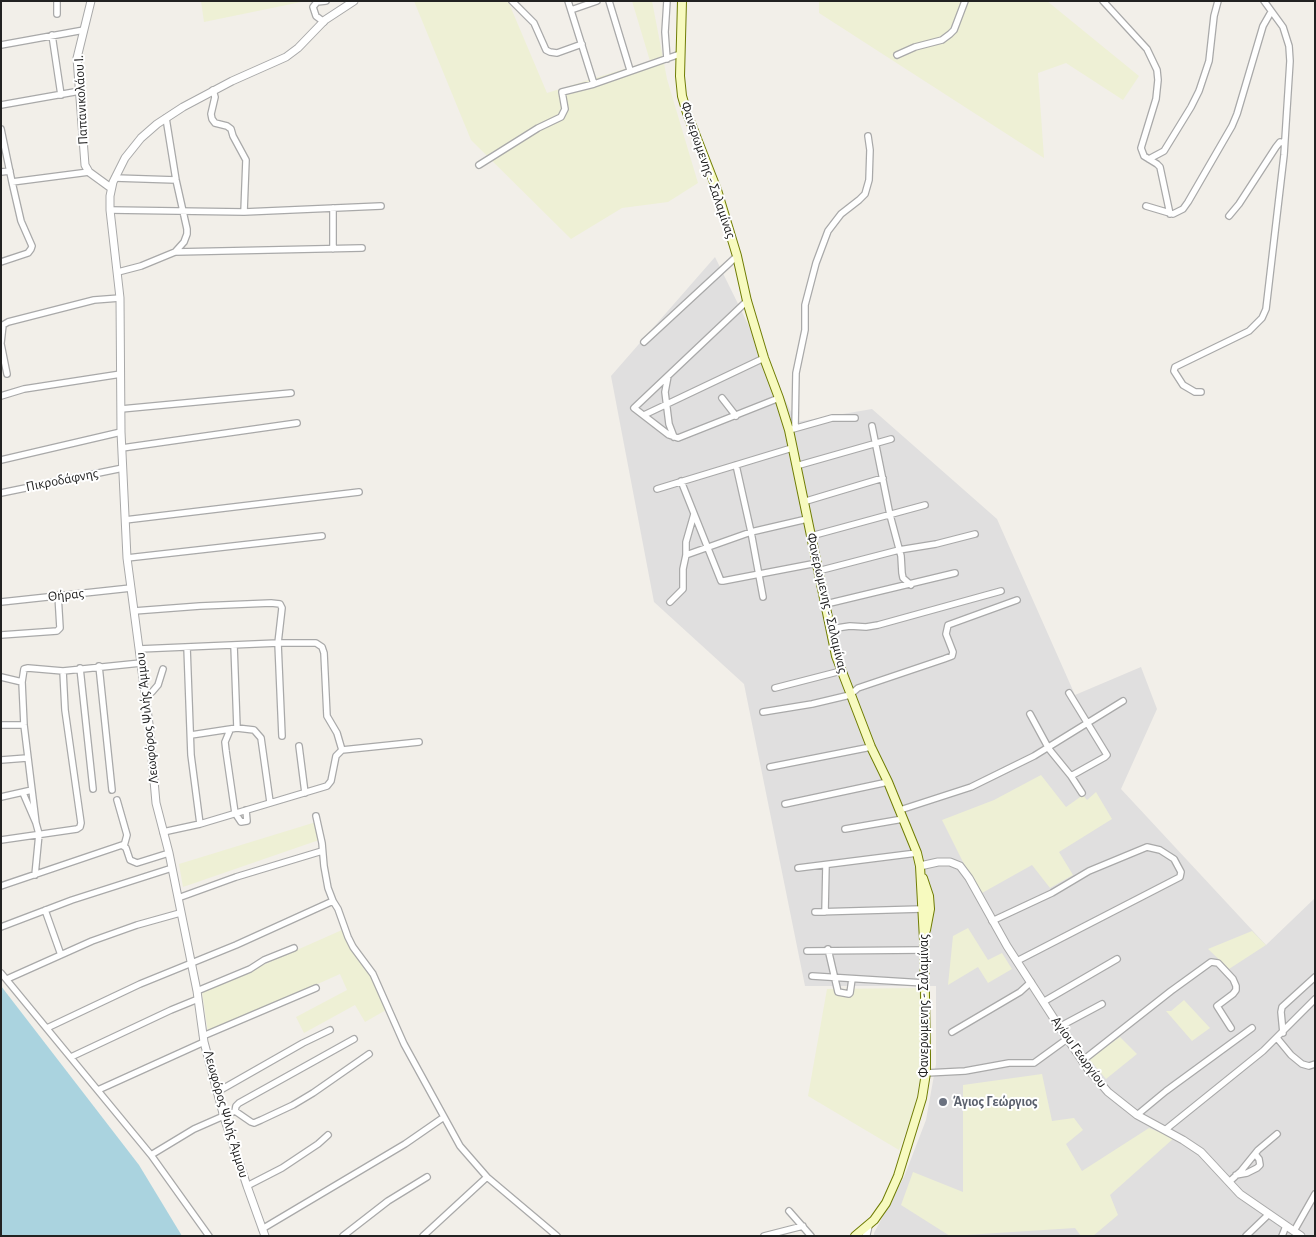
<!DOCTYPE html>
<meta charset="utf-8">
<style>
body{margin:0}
#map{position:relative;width:1316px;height:1237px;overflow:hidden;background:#f2efe9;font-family:"Alegreya Sans",sans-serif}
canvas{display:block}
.frame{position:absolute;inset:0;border:2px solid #222;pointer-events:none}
</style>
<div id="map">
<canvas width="1316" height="1237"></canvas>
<div class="frame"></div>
</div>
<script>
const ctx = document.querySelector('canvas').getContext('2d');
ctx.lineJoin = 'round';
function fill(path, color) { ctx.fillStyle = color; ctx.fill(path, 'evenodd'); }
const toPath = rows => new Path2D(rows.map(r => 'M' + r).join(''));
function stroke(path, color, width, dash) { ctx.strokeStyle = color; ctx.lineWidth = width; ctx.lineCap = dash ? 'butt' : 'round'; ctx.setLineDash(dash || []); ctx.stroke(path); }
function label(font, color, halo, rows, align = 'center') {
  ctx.font = font + ' "Alegreya Sans",sans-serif'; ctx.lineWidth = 4; ctx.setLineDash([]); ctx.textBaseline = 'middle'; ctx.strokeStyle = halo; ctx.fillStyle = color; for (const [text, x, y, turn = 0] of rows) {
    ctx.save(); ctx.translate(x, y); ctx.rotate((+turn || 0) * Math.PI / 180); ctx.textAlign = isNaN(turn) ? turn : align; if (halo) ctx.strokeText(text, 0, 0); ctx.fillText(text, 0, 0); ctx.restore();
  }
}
fill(toPath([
 [715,257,796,422,872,409,997,519,1075,695,1141,667,1157,709,1121,789,1266,945,1315,898,1315,1236,874,1236,874,1233,904,1177,926,1120,936,1064,936,986,805,986,744,684,654,602,611,376]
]), '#e0dfdf');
fill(toPath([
 [201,1,306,1,204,22],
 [414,1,508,1,547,93,650,61,632,1,652,1,667,79,698,183,668,202,622,208,571,239,471,140],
 [819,1,1047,1,1139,76,1123,100,1066,63,1038,73,1044,158,819,13],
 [1041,775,1066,807,1083,795,1087,800,1096,792,1112,819,1059,852,1073,875,1050,888,1032,865,982,893,963,862,942,820,994,800],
 [316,822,319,840,183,887,179,864],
 [968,928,988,960,1002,953,1012,969,988,983,978,967,948,985,953,936],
 [342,930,353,951,370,974,386,1010,365,1022,355,1005,304,1033,296,1017,347,990,340,974,208,1033,202,992],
 [1252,931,1266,945,1229,969,1208,949],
 [921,988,922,1070,913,1112,899,1150,808,1096,827,989],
 [1184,1000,1210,1028,1192,1041,1166,1011,1171,1011],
 [1120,1037,1137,1054,1106,1079,1089,1059],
 [1042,1074,1052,1121,1074,1118,1083,1130,1066,1144,1082,1171,1149,1128,1174,1138,1110,1195,1118,1215,1093,1236,1081,1236,1075,1228,950,1236,901,1205,913,1172,963,1192,963,1085]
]), '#eef0d5');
fill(toPath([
 [1,986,139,1165,182,1236,1,1236]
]), '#aad3df');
const minor = toPath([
 [57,1,57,14],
 [512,1,534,23,546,50,550,52,557,53,582,44],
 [568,1,594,84],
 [609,1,630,70],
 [667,1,665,32,667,59],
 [1103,1,1147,49,1157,70,1158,80,1156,99,1141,148,1144,156,1157,164,1160,167,1170,214],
 [571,10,597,1],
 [324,22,316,16,313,7,317,2,326,1],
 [52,35,61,95],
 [1,45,84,30],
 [897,55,915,47,942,40,950,34,954,30,965,1],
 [213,90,215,97,211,114,212,119,215,123,227,126,231,129,233,136,246,160,244,212],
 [1,105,80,91],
 [166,118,176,180,187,229,187,234,184,242,175,252],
 [1,129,12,182,89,172],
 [1149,159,1164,151,1191,107,1199,91,1209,61,1214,16,1218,1],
 [479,165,538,128,561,117,565,109,562,92,594,84,680,54],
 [1,172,10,171],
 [115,178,176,180],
 [1146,206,1173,214,1183,209,1188,202,1232,126,1237,114,1263,26,1271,12],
 [333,208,333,249],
 [110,210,244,212,381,206],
 [1229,216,1239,204,1276,147,1280,142,1284,143],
 [1,262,28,253,31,249,32,246,21,221,12,182],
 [118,272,141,266,175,252,362,248],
 [747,301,634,408,669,435,678,438,779,398],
 [644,342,737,256],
 [1,343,3,325,8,322,94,300,120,298],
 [1,344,7,374],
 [668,376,665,392,669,424,674,437],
 [1201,392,1195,392,1183,385,1174,371,1175,367,1249,331,1262,318,1266,309,1284,155,1290,61,1289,46,1283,27,1264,1],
 [1,396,24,389,121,374],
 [722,398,736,416],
 [121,409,291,393],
 [644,415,764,358],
 [872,426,890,515,901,556,902,573,903,578,911,585],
 [795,428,796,373,805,330,805,305,816,263,828,231,841,214,859,200,865,194,869,180,870,150,868,136],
 [793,429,832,418,855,418],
 [122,448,297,423],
 [1,460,121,432],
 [736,465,751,532,763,597],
 [796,466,891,439],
 [681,481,721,581,723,581,817,563],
 [657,489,792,448],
 [1,493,123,468],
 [803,502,883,478],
 [125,520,359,492],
 [811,536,925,505],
 [686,555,751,532,807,519],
 [127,558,322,536],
 [818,571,899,550,936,544,975,534],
 [1,602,131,588],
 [670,602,683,589,683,569,686,555,686,542,694,514],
 [826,604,955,573],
 [134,611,200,606,271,603,280,604,282,608,278,643,282,736],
 [830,629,850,626,866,627,878,625,1001,591],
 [1,635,57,631,60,628,58,595],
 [234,645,237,728],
 [187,647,191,755,200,824],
 [139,649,278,643,316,643,322,647,324,653,327,716,337,733,342,750],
 [99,666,112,790],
 [80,668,93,789],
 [1,677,22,682],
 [775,688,841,671],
 [1069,693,1107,755,1105,757,1071,776],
 [145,695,152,692,158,685,163,669],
 [763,712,812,704,850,695,858,688,944,659,952,656,953,652,946,634,948,625,1017,600],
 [1030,714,1049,749,1071,776,1082,793],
 [1,725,24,725],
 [230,730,225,742,226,751,235,813,241,822,247,821,246,810],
 [191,735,237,728,254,730,261,738,270,802],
 [299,746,305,793],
 [1,760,27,758],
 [770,767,871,747],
 [23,793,36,823,39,834,35,875],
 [1,797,32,790],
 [117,800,127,835,124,846],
 [785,804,888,782],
 [900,810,971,787,1034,756,1123,701],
 [316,816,322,843,324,866,328,888,333,901,338,909,348,937,353,947,373,974,404,1044,460,1146,487,1177,557,1236],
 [36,823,24,725,22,682,24,669,28,668,63,671,141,663],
 [845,829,903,819],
 [163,832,200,824,327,786,331,781,336,756,342,750,419,742],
 [1,840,77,829,80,827,81,823,65,710,63,671],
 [798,868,917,853],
 [1,886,122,845,126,848,130,860,137,863,169,853],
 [178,898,236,877,322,851],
 [45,910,61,955],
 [815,912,922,909],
 [825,912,826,865],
 [992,921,1052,893,1089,871,1147,847,1160,850,1174,859,1181,872,1180,877,1017,961],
 [1,927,72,900,172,868],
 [828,949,838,992,849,994,850,993,852,979],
 [807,951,924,950],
 [1,973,151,1155,209,1236],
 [812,976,924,983],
 [7,979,92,941,137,925,180,913],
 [197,991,250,969,264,960,294,948],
 [1043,1002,1117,959],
 [1059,1027,1102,1004],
 [47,1028,140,984,236,945,333,901],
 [952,1032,1020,992,1031,982],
 [1283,1033,1281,1012,1282,1007,1315,977],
 [203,1036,316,988],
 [1277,1038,1291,1055,1302,1064,1309,1066,1315,1064],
 [71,1057,171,1010,198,999],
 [1082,1061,1171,991,1211,962,1218,963,1233,979,1236,986,1236,990,1233,994,1217,1006,1231,1028],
 [926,1073,965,1071,1009,1063,1034,1063,1067,1039],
 [98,1090,204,1042],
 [217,1092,303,1043,330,1030],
 [235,1111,236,1106,239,1103,354,1039],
 [1137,1115,1166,1091,1252,1028],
 [1165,1130,1263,1051,1315,999],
 [151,1155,194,1129,235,1111,251,1122,254,1123,261,1120,293,1105,313,1093,369,1054],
 [1236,1175,1247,1173,1257,1168,1260,1165,1259,1159,1255,1154],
 [1229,1182,1241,1171,1258,1150,1277,1134],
 [247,1186,282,1168,318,1144,328,1135],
 [789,1211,811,1236],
 [262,1229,405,1144,444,1117],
 [1294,1231,1315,1194],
 [343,1236,388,1201,427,1177],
 [423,1236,487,1177],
 [764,1236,803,1226],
 [1246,1236,1269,1214],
 [1282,1236,1286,1226]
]);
const tertiary = toPath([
 [91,1,77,58,85,165,89,172,111,188],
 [920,866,938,862,950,862,960,866,969,878,1007,946,1062,1031,1088,1069,1108,1092,1137,1115,1183,1140,1201,1152,1240,1194,1301,1236],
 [265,1236,247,1186,224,1117,204,1042,197,991,169,853,156,803,149,724,127,558,121,432,120,298,110,210,110,196,113,182,125,158,141,138,157,124,183,107,232,81,286,57,298,48,325,20,354,1],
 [866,1236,868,1227]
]);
const secondary = toPath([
 [682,1,680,76,682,96,687,113,717,190,737,256,747,301,764,358,779,398,789,430,836,656,871,747,888,782,917,853,920,866,924,940,926,1054,926,1073,922,1098,898,1176,886,1203,874,1220,855,1236],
 [923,878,929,896,930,909,926,930]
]);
stroke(minor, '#a9a9a9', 8);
stroke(tertiary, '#a9a9a9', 9);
stroke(secondary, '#707d05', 10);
stroke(minor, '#fff', 5.5);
stroke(tertiary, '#fff', 7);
stroke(secondary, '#f7fabf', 8);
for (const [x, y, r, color] of [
 [943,1102,5,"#6b7280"]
]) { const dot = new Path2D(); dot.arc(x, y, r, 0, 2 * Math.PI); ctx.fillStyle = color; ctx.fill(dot); stroke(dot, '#fff', 2); }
label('14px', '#222', '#fff', [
 ["Παπανικολάου Ι.",81,100,-93],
 ["Φανερωμενης - Σαλαμίνας",708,170,71],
 ["Πικροδάφνης",62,480,-11],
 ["Θήρας",66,595,-6],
 ["Φανερωμενης - Σαλαμίνας",827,603,77],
 ["Λεωφόρος Ψιλής Άμμου",147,718,-96],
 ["Φανερωμενης - Σαλαμίνας",924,1006,-90],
 ["Αγίου Γεωργίου",1079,1052,54],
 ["Λεωφόρος Ψιλής Άμμου",226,1114,74]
]);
label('bold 14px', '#5b616d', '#fff', [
 ["Άγιος Γεώργιος",953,1102]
], 'left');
</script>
